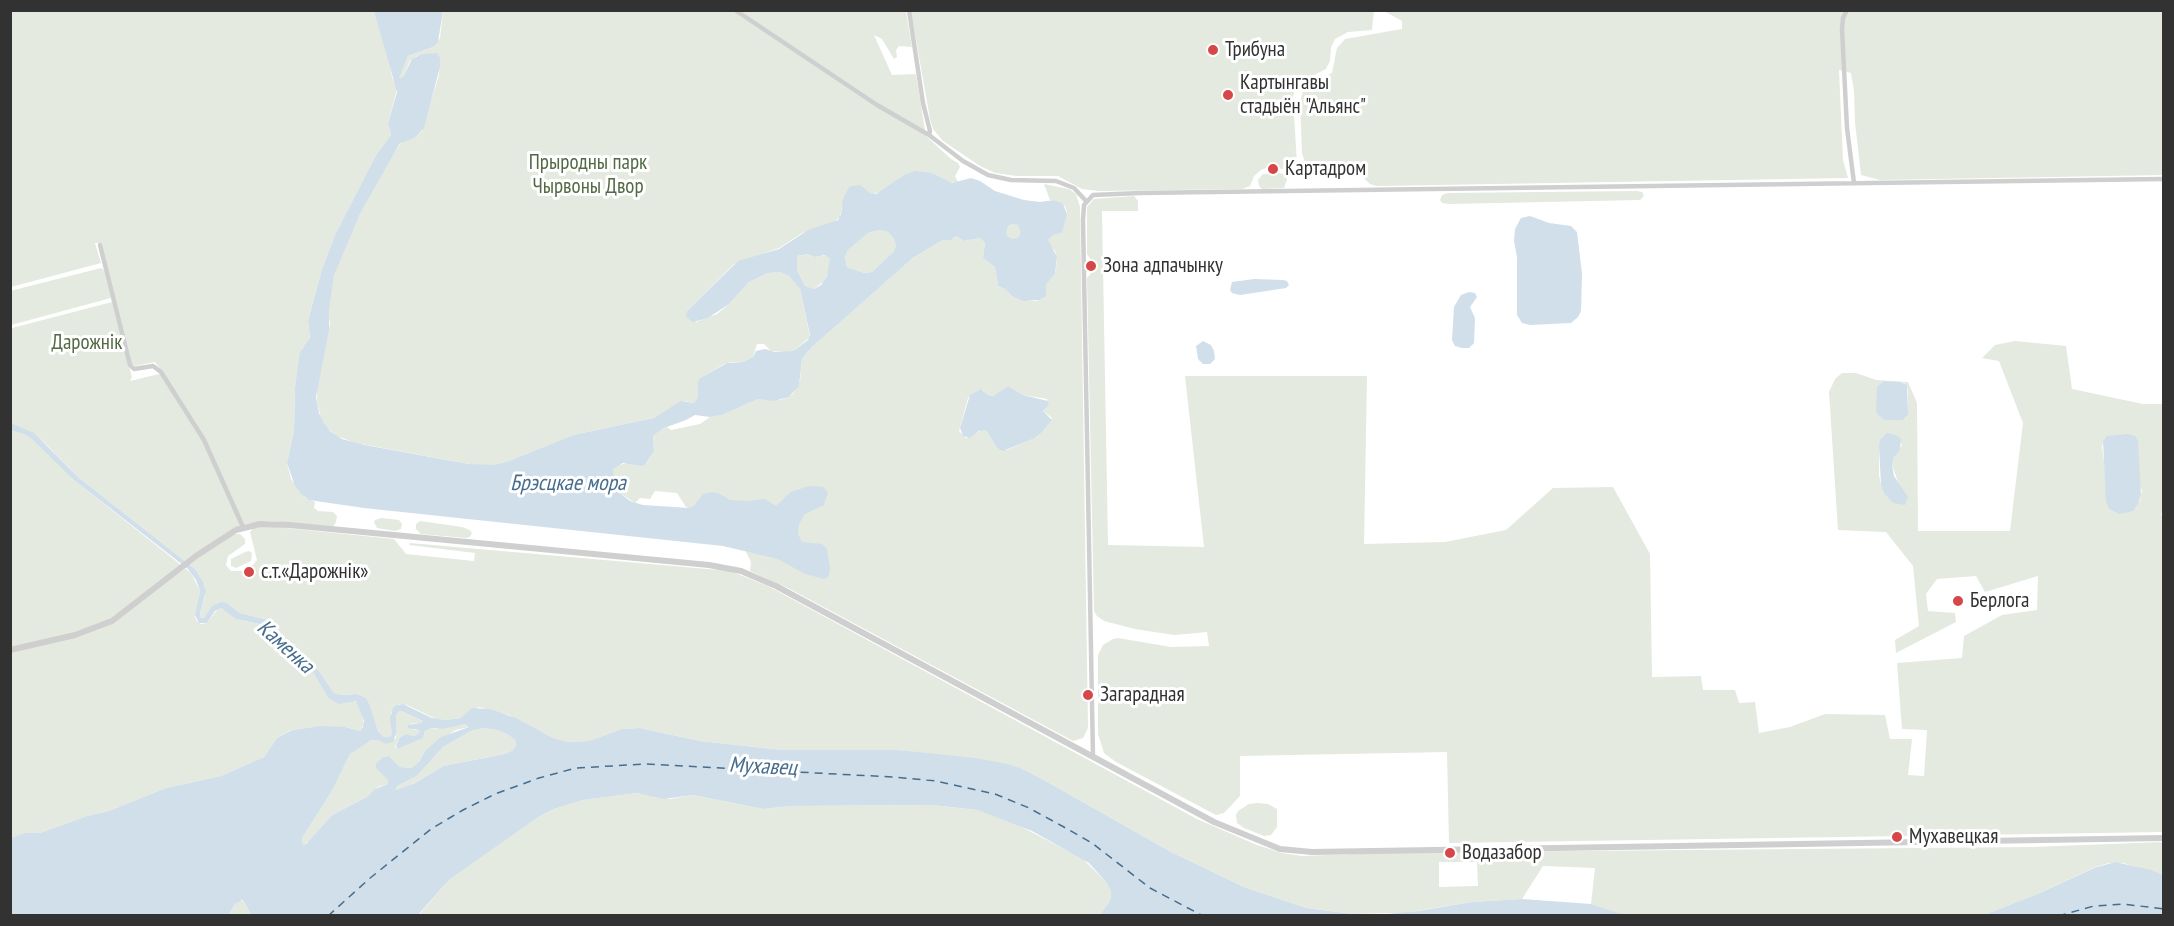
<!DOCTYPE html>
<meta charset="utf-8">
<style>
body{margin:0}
#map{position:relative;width:2174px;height:926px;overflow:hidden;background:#fff;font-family:"PT Sans Narrow",sans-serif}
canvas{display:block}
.frame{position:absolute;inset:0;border:12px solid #323232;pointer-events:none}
</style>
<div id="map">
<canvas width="2174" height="926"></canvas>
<div class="frame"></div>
</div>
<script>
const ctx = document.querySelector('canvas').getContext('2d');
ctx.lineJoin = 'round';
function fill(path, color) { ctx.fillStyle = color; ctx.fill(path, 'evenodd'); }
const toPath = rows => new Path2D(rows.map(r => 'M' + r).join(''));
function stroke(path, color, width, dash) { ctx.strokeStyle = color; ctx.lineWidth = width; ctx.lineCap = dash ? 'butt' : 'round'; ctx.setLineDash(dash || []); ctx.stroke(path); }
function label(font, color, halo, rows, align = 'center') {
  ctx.font = font + ' "PT Sans Narrow",sans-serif'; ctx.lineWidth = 6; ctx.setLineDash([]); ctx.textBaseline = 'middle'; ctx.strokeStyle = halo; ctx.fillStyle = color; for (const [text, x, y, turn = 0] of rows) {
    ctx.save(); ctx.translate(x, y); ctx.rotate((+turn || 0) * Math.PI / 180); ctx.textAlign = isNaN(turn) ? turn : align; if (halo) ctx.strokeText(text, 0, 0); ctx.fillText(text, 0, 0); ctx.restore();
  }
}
fill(toPath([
 [1374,10,1372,30,1348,32,1335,39,1331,47,1330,61,1326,69,1300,82,1295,89,1293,97,1297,165,1282,169,1270,166,1261,170,1254,176,1250,186,1242,189,1099,191,1082,189,1058,176,1016,176,995,173,980,166,943,141,933,129,930,119,911,11],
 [11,11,374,11,387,51,392,77,397,89,388,123,391,135,376,155,335,235,322,269,308,319,310,337,307,345,302,348,295,387,294,431,287,463,291,479,304,497,315,502,314,508,318,511,333,512,337,516,336,522,333,527,270,521,246,524,230,531,189,560,234,534,240,534,245,539,245,544,228,556,226,565,231,571,242,571,253,565,257,560,250,532,253,528,266,526,394,539,406,554,474,561,475,553,409,545,410,543,730,571,768,586,1197,819,1257,845,1282,853,1302,856,1442,851,1454,854,1458,852,2031,847,2163,842,2163,875,2123,863,2109,863,2093,868,2040,893,1984,915,1624,916,1591,904,1595,868,1543,866,1522,899,1472,902,1403,913,1353,914,1306,908,1244,887,1171,852,1051,784,1008,764,898,750,782,750,700,741,640,728,622,729,589,741,568,742,553,738,509,715,479,707,461,718,445,720,436,719,407,705,399,704,391,712,392,734,389,737,384,737,378,731,370,705,366,698,357,694,339,695,334,693,319,671,287,644,277,628,268,620,240,613,227,603,206,616,204,618,201,618,200,613,205,596,205,587,195,569,78,477,39,437,74,480,191,573,200,591,195,617,197,621,201,624,207,623,217,610,221,608,240,620,264,625,275,639,314,674,328,698,354,701,359,703,364,724,360,731,345,727,316,727,291,730,277,738,264,757,221,776,166,788,109,811,87,816,40,833,24,833,11,838,10,291,101,268,104,270,111,298,11,325,12,328,112,302,132,377,130,381,163,373,155,362,135,366,131,363,100,243,95,243,101,263,11,287],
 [1439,862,1477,862,1478,886,1439,887],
 [443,11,906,11,912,47,899,46,896,50,897,57,894,59,882,39,874,35,892,75,916,74,926,136,951,159,958,163,960,167,955,176,958,182,949,183,932,173,904,175,882,191,873,194,868,192,842,205,840,217,834,222,802,233,779,248,734,264,687,311,696,322,717,314,729,304,749,282,768,273,780,272,789,276,800,289,810,337,793,351,788,352,771,351,764,344,757,344,753,357,743,362,731,362,724,364,700,378,698,381,698,397,694,403,684,401,654,418,573,435,509,461,494,465,475,465,356,443,337,436,327,428,321,418,317,402,317,387,330,323,328,312,332,284,335,271,360,214,393,155,402,141,415,138,422,131,439,75,440,59,436,53,417,56,410,61,403,77,399,78,399,76,408,56,433,47,440,38],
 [1384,11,2163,11,2163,175,1880,180,1861,175,1855,122,1854,91,1851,73,1839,70,1843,160,1848,178,1376,186,1370,184,1357,171,1311,168,1305,163,1302,153,1300,102,1303,91,1311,84,1332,73,1337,48,1345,39,1402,29,1402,21],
 [1280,173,1285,175,1287,179,1284,188,1262,189,1259,186,1258,180,1263,174],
 [1044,184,1069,189,1076,194,1080,207,1088,728,1083,738,1073,741,790,589,750,571,751,562,745,550,734,545,694,510,686,507,677,493,655,491,650,499,640,498,635,503,620,493,613,477,613,469,616,466,627,463,641,466,646,464,654,451,653,436,664,428,667,427,671,430,700,424,710,417,722,415,758,399,780,400,789,397,793,394,800,381,802,359,812,347,914,257,943,240,951,240,956,236,964,241,980,238,985,243,983,258,995,267,998,286,1005,289,1012,296,1031,301,1037,301,1046,294,1046,285,1055,274,1057,260,1055,251,1048,244,1048,240,1053,235,1062,233,1067,212,1065,206,1054,200,1050,200],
 [1008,386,1023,395,1047,399,1049,405,1043,411,1052,418,1051,421,1037,437,1007,450,997,448,986,430,982,430,972,436,966,438,959,431,968,398,972,394,983,390,988,395,993,396],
 [1637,191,1642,192,1644,196,1640,200,1449,204,1442,203,1440,200,1442,195,1448,193],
 [1134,196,1138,201,1138,211,1102,211,1108,545,1204,547,1185,376,1367,376,1364,544,1445,542,1506,530,1553,488,1613,487,1650,554,1652,677,1701,676,1703,690,1735,690,1739,703,1755,702,1759,733,1790,727,1825,714,1885,715,1890,739,1912,739,1908,775,1924,776,1927,730,1902,729,1897,663,1962,658,1964,636,2002,615,2037,610,2038,576,1985,592,1976,576,1937,579,1926,594,1928,611,1955,613,1956,622,1896,653,1895,640,1919,626,1913,566,1886,532,1838,530,1829,392,1835,379,1842,373,1856,373,1876,380,1908,382,1917,403,1918,531,2010,531,2023,423,1999,361,1982,358,1995,345,2015,341,2066,346,2072,389,2143,404,2163,404,2164,512,2161,513,2164,525,2163,832,1449,843,1447,752,1240,756,1240,796,1224,813,1216,815,1116,762,1104,753,1098,734,1098,655,1103,645,1113,639,1118,638,1171,647,1209,646,1207,632,1174,635,1135,629,1104,621,1097,616,1094,611,1087,278,1092,272,1092,262,1087,254,1087,207,1094,199],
 [1884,381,1904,383,1908,389,1908,415,1903,420,1885,420],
 [1898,436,1902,445,1894,457,1892,465,1899,485,1888,498,1881,485,1879,475,1879,447],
 [2105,438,2142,490,2140,500,2135,508,2119,514,2110,510,2102,446],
 '1006 232a8 8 0 1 1 16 0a8 8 0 1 1-16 0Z',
 [879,230,888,232,894,239,896,246,893,252,872,272,864,273,847,267,845,257,848,250,868,233],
 [807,254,815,257,827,255,830,259,829,271,824,281,814,289,805,286,797,270,797,256],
 [381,518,399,520,402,524,401,529,395,531,377,528,374,522,375,520],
 [420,521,462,527,470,530,472,533,470,537,466,538,421,534,416,529,416,524],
 [245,552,249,551,252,553,251,561,236,568,231,566,231,559],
 [401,711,423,721,420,723,410,724,414,730,419,730,420,732,414,736,406,734,400,737,395,747,397,749,424,736,425,731,431,728,436,729,465,724,469,727,456,730,446,736,425,751,419,762,411,768,400,767,389,756,383,757,376,763,376,767,388,780,388,784,378,787,367,797,332,815,309,841,303,845,302,838,332,791,350,754,358,747,371,740,378,740,385,744,396,738,396,716,398,712],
 [483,728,497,730,507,734,515,740,516,745,513,750,505,754,443,766,409,786,396,790,397,786,417,776,443,747,471,731],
 [637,793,670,799,693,795,763,809,790,806,932,805,977,810,1020,826,1083,859,1107,883,1111,892,1110,901,1100,916,418,916,449,880,540,816,554,809,583,800],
 [1257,803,1268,804,1277,809,1277,827,1271,835,1264,836,1244,828,1237,823,1236,815,1238,811,1249,804],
 [240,900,245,903,251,915,229,916,235,904]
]), '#e4eadf');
fill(toPath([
 [374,11,443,11,438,42,433,47,408,56,399,78,403,77,412,59,422,54,437,53,440,58,440,67,424,128,415,138,400,143,360,214,334,275,329,309,329,330,316,397,319,413,324,423,330,431,342,439,365,445,469,464,494,465,509,461,573,435,654,418,681,401,694,403,698,397,698,381,700,378,727,363,743,362,753,357,756,351,765,349,775,352,793,351,808,340,810,335,800,289,789,276,780,272,768,273,749,282,729,304,708,318,693,322,686,317,687,311,738,261,779,249,808,230,838,220,841,214,843,199,849,187,860,185,870,193,876,194,904,175,915,171,932,173,952,183,971,178,980,181,995,191,1024,200,1040,202,1054,200,1063,204,1067,214,1062,233,1053,235,1048,240,1057,257,1055,274,1046,285,1046,296,1039,300,1023,301,1012,296,1005,289,998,286,995,267,983,258,985,243,980,238,964,241,956,236,951,240,943,240,914,257,812,347,802,359,799,386,789,397,774,401,758,399,722,415,710,417,695,415,686,420,664,428,653,436,654,451,645,465,641,466,623,463,613,469,614,482,620,493,630,501,643,505,689,508,694,506,703,494,712,492,718,493,730,500,750,501,765,499,776,506,791,492,809,486,823,487,828,492,824,505,805,514,799,524,798,534,802,542,822,544,827,549,830,568,829,576,824,579,805,574,778,559,723,546,364,508,309,500,301,494,295,486,287,463,294,431,295,387,300,352,310,338,308,320,322,269,335,235,376,155,391,135,388,123,397,92],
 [1013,224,1018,225,1021,232,1018,238,1013,239,1008,237,1006,233,1008,226],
 [879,230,888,232,894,239,896,246,893,252,872,272,864,273,847,267,845,257,848,250,868,233],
 [807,254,815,257,825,255,830,259,827,276,821,285,814,289,805,286,797,270,797,256],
 [1530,216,1549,223,1571,226,1577,232,1582,274,1581,311,1578,317,1571,323,1530,325,1522,323,1517,315,1517,257,1514,241,1515,229,1521,218],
 [1254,279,1283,280,1287,281,1289,285,1286,288,1240,295,1232,293,1230,290,1232,282],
 [1469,292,1475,293,1477,297,1470,307,1475,318,1474,343,1469,348,1462,348,1455,346,1452,340,1454,307,1461,295],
 [1203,341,1211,345,1214,351,1215,359,1210,364,1203,364,1198,359,1196,346],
 [1884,381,1900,382,1907,385,1908,411,1908,415,1903,420,1885,420,1877,414,1876,409,1877,387],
 [1008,386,1023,395,1048,401,1049,405,1043,411,1052,420,1041,433,1035,438,1003,451,997,448,986,430,979,431,970,438,963,436,960,428,970,395,981,389,988,395,993,396],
 [11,423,34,433,78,477,195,569,203,582,206,591,200,613,201,618,204,618,212,606,221,602,227,603,240,613,268,620,277,628,287,644,319,671,334,693,340,695,357,694,366,698,370,705,378,731,384,737,389,737,392,734,390,718,393,708,397,705,403,704,432,718,445,720,461,718,472,708,490,709,516,718,553,738,568,742,589,741,622,729,640,728,700,741,782,750,898,750,975,758,1008,764,1022,769,1051,784,1171,852,1244,887,1306,908,1353,914,1387,914,1418,911,1472,902,1522,899,1591,904,1624,915,1100,915,1110,901,1111,892,1107,883,1089,863,1032,831,977,810,932,805,790,806,763,809,693,795,664,799,637,793,583,800,554,809,540,816,449,880,418,915,251,915,245,903,242,900,235,904,229,915,11,916,11,838,24,833,40,833,87,816,109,811,166,788,221,776,264,757,277,738,292,730,321,726,345,727,360,731,363,727,364,721,356,701,339,704,328,698,314,674,281,647,264,625,236,619,221,608,215,611,207,623,199,623,195,615,200,591,196,580,188,569,74,480,31,438,24,434,11,430],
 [401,711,423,721,420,723,408,725,408,728,419,730,420,732,414,736,406,734,400,737,396,746,397,749,423,738,425,731,431,728,442,729,465,724,469,727,441,737,425,751,419,762,411,768,400,767,389,756,383,757,376,763,376,768,388,780,388,784,375,789,367,797,332,815,307,843,303,845,302,838,332,791,350,754,371,740,378,740,385,744,393,742,396,734,396,716,398,712],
 [483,728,497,730,507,734,515,740,516,745,513,750,505,754,443,766,413,784,396,790,397,786,417,776,443,747,471,731],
 [1887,433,1898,436,1901,439,1900,450,1894,457,1892,465,1894,476,1908,497,1905,505,1893,503,1884,493,1881,485,1879,447,1880,440],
 [2128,434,2135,436,2138,441,2141,495,2138,504,2133,511,2119,514,2110,510,2106,502,2103,441,2107,436],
 [2115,862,2151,870,2163,875,2163,915,1984,915,2040,893,2094,868]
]), '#d0dfea');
stroke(toPath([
 [328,916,369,879,431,829,463,810,495,794,539,778,576,768,646,764,892,777,936,781,995,794,1029,808,1062,826,1092,843,1150,888,1203,916],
 [2058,916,2094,906,2123,904,2164,909]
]), '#466d8d', 1.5, [8, 6]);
stroke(toPath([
 [735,10,877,105,929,135],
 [909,10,923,103,930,131,929,135,963,161,988,175,1011,180,1056,181,1074,188,1086,201],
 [1847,10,1843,18,1842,29,1847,128,1854,183],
 [100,245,130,365,134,369,153,366,161,372,204,440,243,527],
 [1093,757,1083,220,1084,205,1093,195,1140,193,2164,179]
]), '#cfcfcf', 4.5);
stroke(toPath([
 [10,650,75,635,112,621,196,556,236,530,260,524,289,525,709,565,741,571,776,586,1214,822,1280,849,1312,852,2164,838]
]), '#cfcfcf', 6);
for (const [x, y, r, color] of [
 [1213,50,6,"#d54749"],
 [1228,95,6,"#d54749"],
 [1273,169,6,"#d54749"],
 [1091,266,6,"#d54749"],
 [249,572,6,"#d54749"],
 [1958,601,6,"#d54749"],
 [1088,695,6,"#d54749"],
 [1897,837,6,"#d54749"],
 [1450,853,6,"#d54749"]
]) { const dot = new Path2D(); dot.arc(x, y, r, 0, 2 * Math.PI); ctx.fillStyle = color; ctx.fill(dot); stroke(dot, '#fff', 2); }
label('21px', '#323232', '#fff', [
 ["Трибуна",1225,50],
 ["Картынгавы",1240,83],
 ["стадыён \"Альянс\"",1240,107],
 ["Картадром",1285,169],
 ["Зона адпачынку",1103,266],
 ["с.т.«Дарожнік»",261,572],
 ["Берлога",1970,601],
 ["Загарадная",1100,695],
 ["Мухавецкая",1909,837],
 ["Водазабор",1462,853]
], 'left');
label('21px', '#536a43', '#fff', [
 ["Прыродны парк",588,163],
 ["Чырвоны Двор",588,187],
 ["Дарожнік",87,343]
]);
label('italic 22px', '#466d8d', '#fff', [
 ["Брэсцкае мора",568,484],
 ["Каменка",285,647,42],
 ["Мухавец",763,767,3]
]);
</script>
